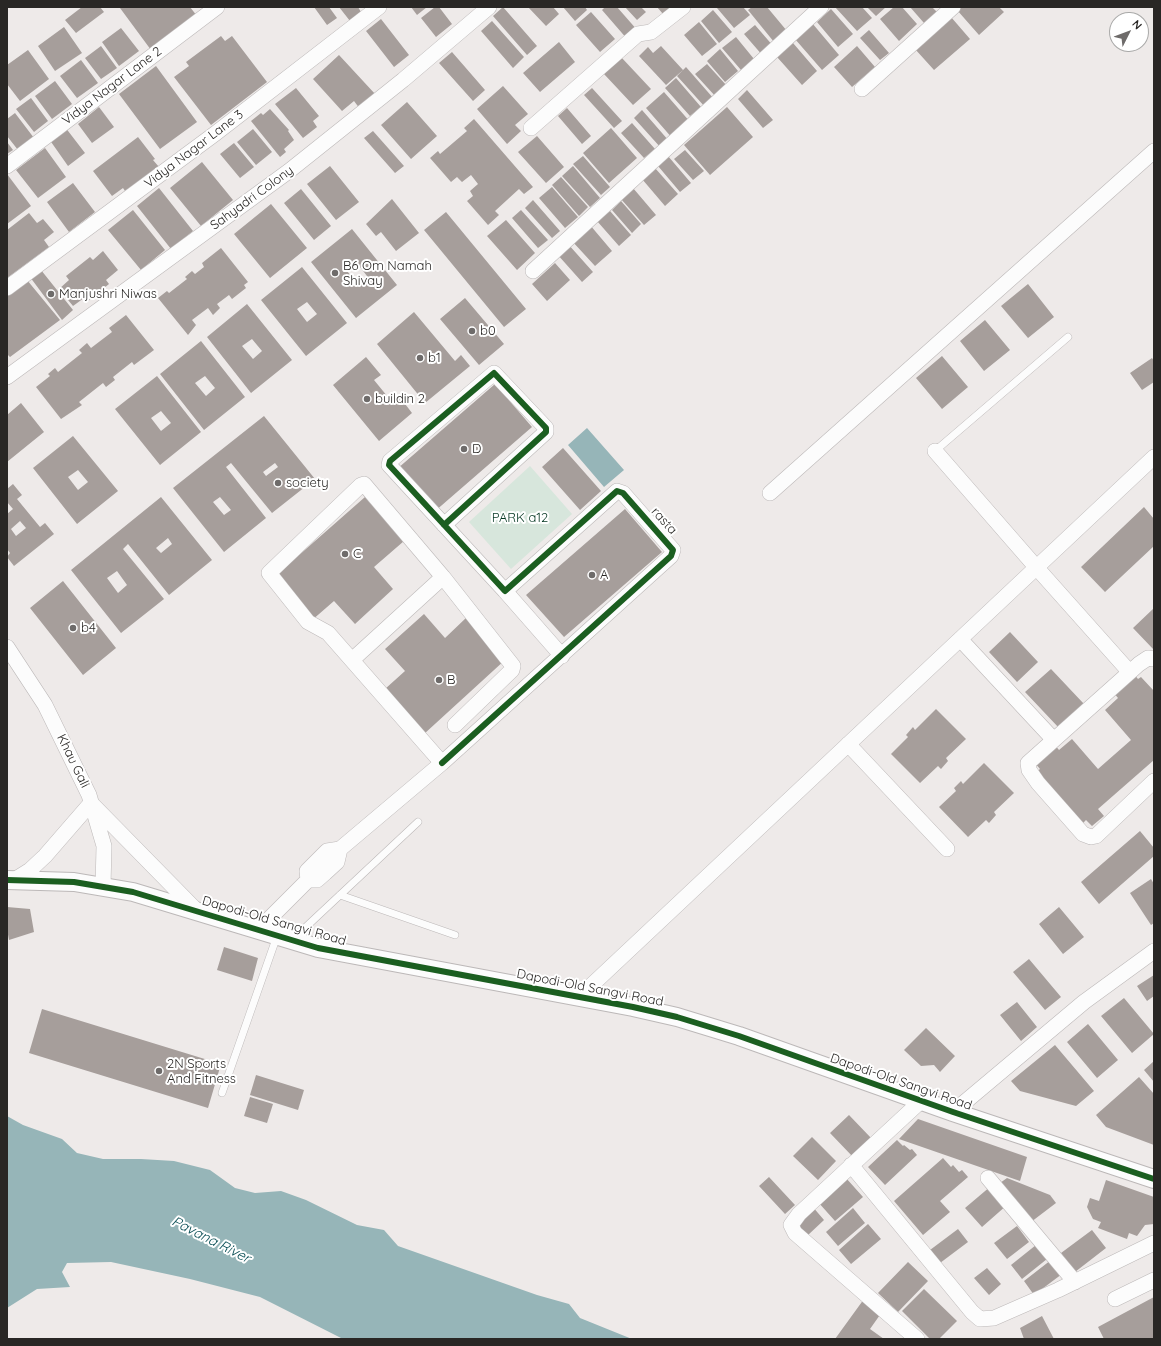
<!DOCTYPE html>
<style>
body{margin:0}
#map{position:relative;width:1161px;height:1346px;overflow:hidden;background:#eeeae9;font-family:Quicksand,sans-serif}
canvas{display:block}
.frame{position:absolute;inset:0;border:8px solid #292725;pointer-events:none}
.north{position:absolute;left:1109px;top:12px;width:40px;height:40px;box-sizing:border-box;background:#fff;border:1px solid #a9a9a8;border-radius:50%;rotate:48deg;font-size:11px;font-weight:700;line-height:16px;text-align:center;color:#292725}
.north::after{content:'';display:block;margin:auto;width:14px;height:18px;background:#6e6b6a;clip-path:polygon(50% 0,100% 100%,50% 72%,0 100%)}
</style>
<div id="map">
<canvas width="1161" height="1346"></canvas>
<div class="frame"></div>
<div class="north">N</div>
</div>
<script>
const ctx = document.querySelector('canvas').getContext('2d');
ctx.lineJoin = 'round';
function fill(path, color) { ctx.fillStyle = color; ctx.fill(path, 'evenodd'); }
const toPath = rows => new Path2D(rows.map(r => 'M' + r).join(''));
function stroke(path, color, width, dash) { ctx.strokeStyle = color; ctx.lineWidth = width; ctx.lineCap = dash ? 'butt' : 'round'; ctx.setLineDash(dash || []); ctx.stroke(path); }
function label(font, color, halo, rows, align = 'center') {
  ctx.font = font + ' Quicksand,sans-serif'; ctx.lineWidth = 4; ctx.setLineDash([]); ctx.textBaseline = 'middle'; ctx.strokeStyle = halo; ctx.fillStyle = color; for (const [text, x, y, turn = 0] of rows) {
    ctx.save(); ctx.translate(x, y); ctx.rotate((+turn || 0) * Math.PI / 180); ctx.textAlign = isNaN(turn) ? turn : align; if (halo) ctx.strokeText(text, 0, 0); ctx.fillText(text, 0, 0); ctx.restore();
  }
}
fill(toPath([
 [530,466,572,514,511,569,469,522]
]), '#d7e6dc');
fill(toPath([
 [587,428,624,470,604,487,568,445],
 [7,1116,23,1125,62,1139,77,1153,103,1159,141,1159,174,1161,210,1170,235,1188,255,1193,281,1191,306,1200,357,1225,384,1230,398,1246,537,1295,569,1304,580,1318,632,1339,343,1339,260,1297,190,1279,111,1262,67,1263,62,1272,70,1287,37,1289,7,1308]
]), '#96b5b8');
fill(toPath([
 [82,7,100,7,104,12,76,33,65,20],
 [122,7,190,7,197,16,151,50,120,8],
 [314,7,329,7,337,18,327,25],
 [339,7,358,7,361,12,350,21],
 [411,7,427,7,417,15],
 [435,7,439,7,452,24,436,37,421,18],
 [503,7,537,46,527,55,493,16],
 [528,7,553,7,559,14,546,26],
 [563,7,585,7,587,10,575,21],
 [605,7,617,7,638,31,628,40,602,10],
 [625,7,641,7,646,12,637,20],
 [657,7,671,7,663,14],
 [719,7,743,7,750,15,734,28,717,8],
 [752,7,767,7,787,31,774,42,748,10],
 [835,7,862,7,872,18,857,31],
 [867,7,886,7,876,16],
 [894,7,902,7,917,24,899,41,880,19],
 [910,7,932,7,937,12,924,23],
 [960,7,999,7,1004,12,979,35,957,10],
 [831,9,853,34,838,47,817,22],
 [713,10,732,32,719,43,701,21],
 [591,12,615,39,600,52,576,25],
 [951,17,970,39,934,70,915,49],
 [381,19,409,55,394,67,366,31],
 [492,21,524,57,513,68,481,31],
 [699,22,717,44,702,56,684,35],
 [812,23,839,55,822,70,795,39],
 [755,25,774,47,763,56,744,34],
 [64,27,82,53,55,71,38,46],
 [121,28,139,51,119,66,102,42],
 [869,30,889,53,880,60,860,38],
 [221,36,225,41,232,36,267,82,211,125,174,77,189,66,186,62],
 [736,37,754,59,741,70,722,48],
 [559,42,575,62,540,92,523,73],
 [793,43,817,71,802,85,777,57],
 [101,46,117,68,101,79,85,58],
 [661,46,683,70,666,85,639,56,648,47,653,53],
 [857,46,875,67,852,87,834,67],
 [720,49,738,71,725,82,707,61],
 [28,50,49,79,20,101,7,84,7,65],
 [452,52,485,90,473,101,439,63],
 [339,55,376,95,360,109,354,101,342,111,313,79],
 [621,57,651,89,633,105,604,74],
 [81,60,98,83,77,98,60,76],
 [707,64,727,86,716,97,695,74],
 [156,66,197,122,160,149,119,94],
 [686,67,714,99,705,107,677,76],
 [676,78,701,107,690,116,665,88],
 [55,81,72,104,52,119,35,96],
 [503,86,528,114,515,125,521,131,507,144,477,109],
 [296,88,319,116,313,121,317,127,303,138,275,104],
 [592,88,622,121,614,128,584,95],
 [747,90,773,120,763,128,738,99],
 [664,92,691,123,673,139,646,108],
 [31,98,48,121,34,132,16,109],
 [407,102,437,136,411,159,381,125],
 [99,107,114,127,92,143,78,124],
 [727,107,753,137,710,175,684,145],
 [567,108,591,136,582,144,558,116],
 [270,109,289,130,288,131,294,140,284,149,286,152,280,157,251,121,261,113,263,115],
 [642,110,669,141,661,148,634,118],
 [15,113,34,138,18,150,7,136,7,119],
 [474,119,533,187,524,194,519,189,495,211,499,215,488,225,467,201,473,196,470,191,478,184,471,175,462,182,457,177,451,182,430,158,438,151,440,154,467,131,464,128],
 [632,123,655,149,644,158,621,133],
 [65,127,85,153,68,166,49,139],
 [611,128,637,158,609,183,583,153],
 [253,129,272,152,256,165,237,142],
 [373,131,404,166,395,173,364,138],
 [537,136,564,167,546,183,518,152],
 [138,137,155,159,153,160,159,167,125,191,123,188,112,196,93,171],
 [7,142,13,150,7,154],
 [234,143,254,167,240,178,220,154],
 [45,148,66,177,38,198,16,170],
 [685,150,704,171,693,180,674,159],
 [583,156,610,187,601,195,573,164],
 [668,156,691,183,680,192,658,166],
 [202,162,233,200,201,226,170,188],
 [330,166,359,202,336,220,307,184],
 [573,166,600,198,590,207,562,176],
 [655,168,678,194,665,206,642,179],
 [7,174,31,206,7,224],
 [561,177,588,207,579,216,552,185],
 [73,183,95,212,69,232,47,202],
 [552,187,578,217,565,228,539,198],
 [159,188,193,231,171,249,137,206],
 [633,188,656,215,644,225,621,199],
 [301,189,331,226,314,240,284,203],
 [392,199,419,233,396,251,381,232,376,236,366,224],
 [533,200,560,231,552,238,525,208],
 [621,201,641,224,632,233,612,210],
 [271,204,307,248,270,278,234,234],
 [133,210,165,250,141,270,108,230],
 [521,210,548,240,538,248,512,218],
 [610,211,631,235,619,246,597,221],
 [446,212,526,309,504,327,424,230],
 [29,213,37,223,43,219,54,232,44,240,49,247,7,278,7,230],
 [506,220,535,253,517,270,487,236],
 [590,225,612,251,595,266,572,241],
 [352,229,397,285,356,318,311,262],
 [357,263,367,276,357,283,347,271],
 [568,244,593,272,582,282,557,254],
 [221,248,248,282,244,285,246,288,232,299,229,295,217,304,220,308,213,315,208,308,192,320,196,325,188,335,158,298,167,291,169,293,187,279,185,277,192,271,195,274,204,267,202,263],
 [103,251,118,270,106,280,109,284,87,302,84,298,73,306,59,289,69,280,66,276,90,257,93,260],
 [555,263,570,280,547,301,532,284],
 [302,267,347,323,306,356,261,300],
 [307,302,317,314,307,322,297,309],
 [41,270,73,310,62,320,30,277],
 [27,280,60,320,10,357,7,354,7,294],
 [1028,284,1054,317,1028,338,1001,306],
 [465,298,504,344,479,365,440,319],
 [247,304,292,360,251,393,207,337],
 [252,339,262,351,253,359,242,346],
 [414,312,455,361,461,355,470,366,425,403,377,344],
 [126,315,154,350,134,365,132,362,113,377,115,380,106,387,103,383,79,402,82,405,61,419,36,387,50,376,48,374,55,368,58,372,82,353,79,350,87,343,91,348,112,332,109,328],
 [985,320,1010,350,984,371,960,341],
 [201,341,245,397,204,430,160,374],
 [205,376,215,388,206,396,195,383],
 [942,356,968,387,942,409,916,378],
 [366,357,381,375,374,380,392,402,399,396,412,413,379,441,333,385],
 [1152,358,1154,361,1154,382,1142,390,1130,373],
 [157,376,201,432,160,465,115,409],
 [161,411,171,423,161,431,151,418],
 [495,384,532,427,434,512,397,469],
 [21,403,44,432,7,462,7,415],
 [264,416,315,479,272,513,231,463,226,467,266,518,224,552,173,488],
 [275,463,278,467,266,476,263,472],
 [220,497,231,510,224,515,213,502],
 [73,436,118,491,77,524,33,468],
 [78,470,88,482,78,490,68,477],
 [563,448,601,491,580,510,542,467],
 [13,484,22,495,17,499,40,527,45,523,54,534,14,566,7,557,10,553,7,549,7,514,13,509,7,502,7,489],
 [20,521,26,528,16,536,11,529],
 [161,497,212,560,169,595,128,544,123,549,164,599,121,633,71,570],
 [168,538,172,544,161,553,156,548],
 [117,571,127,585,118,593,107,578],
 [365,497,404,541,374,567,393,589,355,624,334,601,311,621,273,578],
 [1144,507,1154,519,1154,546,1105,592,1081,567],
 [625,509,662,552,564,637,526,595],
 [63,581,116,648,83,675,30,608],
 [1154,608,1154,650,1133,628],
 [424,614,445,638,467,617,505,660,424,734,385,689,405,671,385,649],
 [1010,632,1038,662,1017,682,989,652],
 [1051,669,1084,704,1059,728,1025,692],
 [1134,674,1138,679,1141,677,1154,691,1154,760,1098,809,1104,816,1092,826,1086,820,1080,826,1034,774,1040,769,1034,762,1054,744,1059,750,1072,739,1098,769,1131,740,1105,710,1118,698,1113,692],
 [936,709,966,739,946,758,948,761,941,769,938,766,920,783,891,754,908,737,906,735,913,727,915,730],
 [984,763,1014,793,994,812,996,815,989,823,986,820,968,837,939,807,956,791,954,788,961,781,963,784],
 [1140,831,1154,848,1154,856,1099,904,1081,882],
 [1151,879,1154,884,1154,923,1151,925,1130,893],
 [7,907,30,909,34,932,9,940,7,929],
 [1059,907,1084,937,1063,954,1039,924],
 [224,947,258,958,252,981,217,970],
 [1029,959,1061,997,1045,1010,1013,972],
 [1154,975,1154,996,1147,1001,1137,986],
 [1124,998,1154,1034,1132,1053,1101,1016],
 [1017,1002,1037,1027,1021,1041,1000,1015],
 [42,1009,221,1064,208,1108,29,1053],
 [1088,1024,1118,1060,1097,1078,1067,1042],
 [926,1028,955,1056,940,1072,934,1065,921,1066,904,1050],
 [1055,1045,1094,1091,1076,1106,1020,1091,1011,1081],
 [1154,1061,1154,1082,1144,1070],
 [256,1075,304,1090,298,1110,250,1095],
 [1139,1077,1154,1094,1154,1145,1106,1127,1096,1115],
 [250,1097,273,1104,267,1123,244,1116],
 [849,1115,872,1139,853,1157,830,1133],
 [918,1119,1027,1157,1020,1181,899,1139],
 [812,1137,836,1161,818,1180,793,1156],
 [897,1140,903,1146,904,1145,910,1150,912,1149,917,1155,885,1185,868,1167],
 [943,1158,951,1167,953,1165,959,1172,962,1170,968,1177,940,1201,950,1212,923,1235,894,1201],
 [769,1177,795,1205,785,1214,759,1186],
 [846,1178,863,1197,835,1221,818,1202],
 [1007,1178,1050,1195,1056,1203,1031,1222,1000,1183],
 [1106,1180,1154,1197,1154,1224,1145,1225,1137,1236,1129,1233,1127,1239,1098,1228,1101,1222,1093,1219,1087,1207,1090,1198,1099,1201],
 [991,1186,1007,1205,982,1227,965,1208],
 [812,1206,824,1220,807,1236,794,1223],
 [853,1208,865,1223,838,1246,826,1232],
 [868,1224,881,1239,851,1264,839,1250],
 [1017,1226,1029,1242,1007,1259,994,1243],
 [958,1229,968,1242,940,1263,930,1250],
 [1092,1230,1106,1248,1075,1272,1061,1253],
 [1036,1245,1047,1259,1022,1279,1011,1265],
 [1051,1260,1062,1274,1034,1295,1024,1281],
 [908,1262,928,1281,898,1312,878,1293],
 [987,1268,1001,1284,989,1295,974,1278],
 [924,1289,957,1321,939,1339,930,1339,902,1311],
 [1154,1297,1154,1339,1104,1339,1098,1327],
 [864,1299,882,1312,870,1329,884,1339,835,1339],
 [1042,1316,1054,1339,1024,1339,1020,1328]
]), '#a69e9b');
const service = toPath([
 [935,451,1068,337],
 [340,895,455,935],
 [293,939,418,822],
 [222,1093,277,936]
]);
const minor = toPath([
 [862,89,953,7],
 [531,128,638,34,651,32,683,7],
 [7,166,217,7],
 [533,271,821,7],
 [7,288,216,133,379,7],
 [7,377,289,171,403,80,489,7],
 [935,451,1036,567,1126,668],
 [770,493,1154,151],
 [443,577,513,666,512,670,455,725],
 [505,591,562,656],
 [960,639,1053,739],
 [7,647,45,705,89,795,104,846,103,887],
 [1154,659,1148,658,1139,664,1028,763,1029,770,1038,783,1083,834,1091,837,1096,836,1154,781],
 [848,744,947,849],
 [442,763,671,556,673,550,623,493,617,491,505,591,389,465,390,461,494,373,546,428,546,432,444,525],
 [340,849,442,763,328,633,308,622,269,573,361,485,364,484,443,577,352,660],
 [340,849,337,862,325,873,317,880,308,880,307,871,327,851,340,849],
 [14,880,30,870,45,856,91,803,198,912],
 [258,930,308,880],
 [579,997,1154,457],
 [953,1112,1084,1002,1154,951],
 [851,1165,972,1312,980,1319,994,1318,1058,1290,1154,1243],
 [988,1178,1075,1282],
 [1115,1299,1154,1280],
 [917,1339,795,1233,791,1225,799,1214,921,1101]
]);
const tertiary = toPath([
 [7,880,74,882,133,892,318,948,633,1007,677,1017,739,1036,953,1112,1154,1179]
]);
stroke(service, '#bcb8b8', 8);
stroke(minor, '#bcb8b8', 16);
stroke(tertiary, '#bcb8b8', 20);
stroke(service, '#fcfcfc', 7);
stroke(minor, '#fcfcfc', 15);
stroke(tertiary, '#fcfcfc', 18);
stroke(toPath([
 [442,763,671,556,673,550,623,493,617,491,505,591,389,465,390,461,494,373,546,428,546,432,444,525],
 [7,880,74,882,133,892,318,948,633,1007,677,1017,739,1036,953,1112,1154,1179]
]), '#1b5e20', 6);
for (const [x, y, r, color] of [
 [335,273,4,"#6e6b6a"],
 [51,294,4,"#6e6b6a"],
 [472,331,4,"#6e6b6a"],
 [420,358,4,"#6e6b6a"],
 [367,399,4,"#6e6b6a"],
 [464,449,4,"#6e6b6a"],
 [278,483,4,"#6e6b6a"],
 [345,554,4,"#6e6b6a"],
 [592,575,4,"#6e6b6a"],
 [73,628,4,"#6e6b6a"],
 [439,680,4,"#6e6b6a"],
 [159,1071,4,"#6e6b6a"]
]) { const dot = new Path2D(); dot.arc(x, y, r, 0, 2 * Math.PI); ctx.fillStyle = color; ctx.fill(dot); stroke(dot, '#fff', 1.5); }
label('13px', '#292725', '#fff', [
 ["Vidya Nagar Lane 2",112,86,-37],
 ["Vidya Nagar Lane 3",194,149,-37],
 ["Sahyadri Colony",252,198,-36],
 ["rasta",664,521,48],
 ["Khau Gali",73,761,64],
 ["Dapodi-Old Sangvi Road",274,921,16],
 ["Dapodi-Old Sangvi Road",590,988,11],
 ["Dapodi-Old Sangvi Road",901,1082,19]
]);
label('13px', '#292725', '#fff', [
 ["B6 Om Namah",343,266],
 ["Shivay",343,281],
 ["Manjushri Niwas",59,294],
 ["b0",480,331],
 ["b1",428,358],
 ["buildin 2",375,399],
 ["D",472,449],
 ["society",286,483],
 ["C",353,554],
 ["A",600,575],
 ["b4",81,628],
 ["B",447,680],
 ["2N Sports",167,1064],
 ["And Fitness",167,1079]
], 'left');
label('13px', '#023520', '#fff', [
 ["PARK a12",520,518]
]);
label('italic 14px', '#0e5158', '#fff', [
 ["Pavana River",211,1240,27]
]);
</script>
